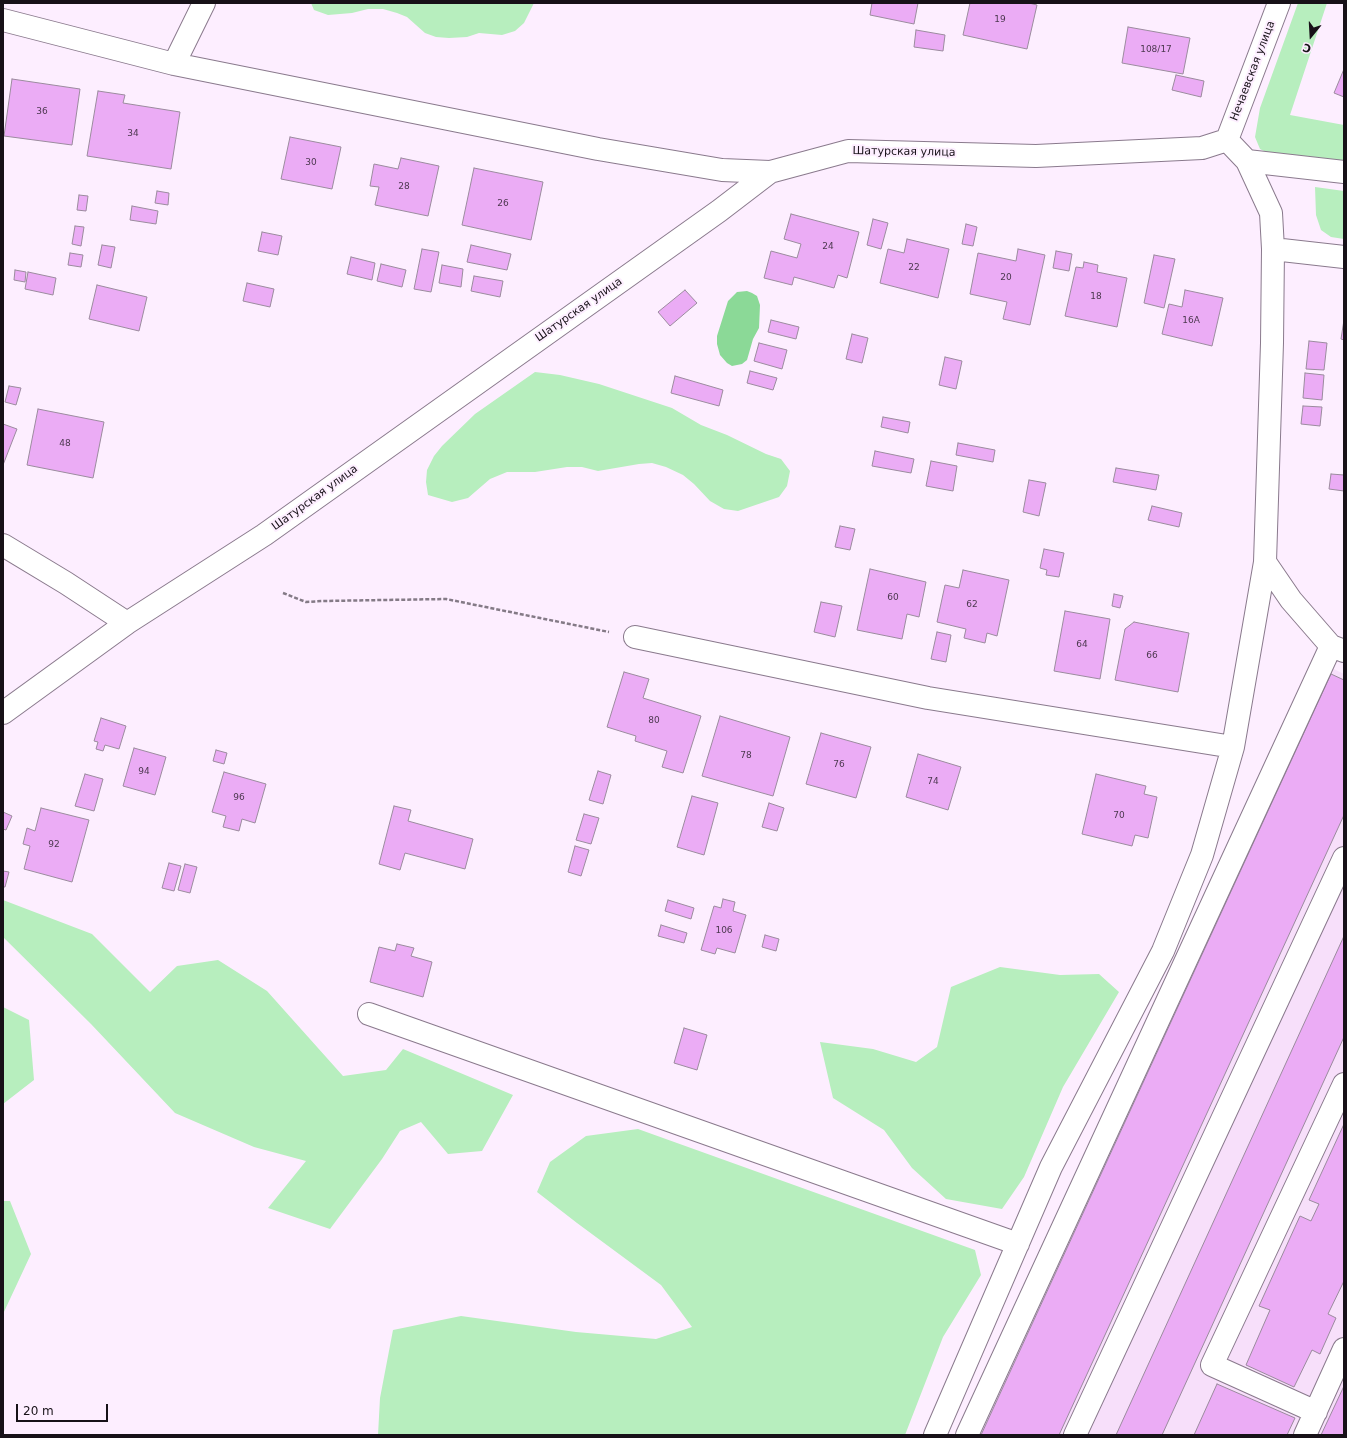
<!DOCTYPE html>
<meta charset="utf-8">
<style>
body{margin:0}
#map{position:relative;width:1347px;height:1438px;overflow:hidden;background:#fdeeff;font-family:"DejaVu Sans",sans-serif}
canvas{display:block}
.frame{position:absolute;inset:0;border:4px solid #171118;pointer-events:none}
.north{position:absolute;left:1291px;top:16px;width:40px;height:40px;-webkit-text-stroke:3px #fdeeff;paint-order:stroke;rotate:198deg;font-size:11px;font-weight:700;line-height:16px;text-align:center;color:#171118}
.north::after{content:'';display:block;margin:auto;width:14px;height:18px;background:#171118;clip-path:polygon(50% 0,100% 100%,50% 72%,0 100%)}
.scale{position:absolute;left:16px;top:1404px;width:92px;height:18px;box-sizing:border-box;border:2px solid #171118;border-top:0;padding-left:5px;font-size:12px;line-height:14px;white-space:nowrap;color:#171118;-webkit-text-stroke:3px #fdeeff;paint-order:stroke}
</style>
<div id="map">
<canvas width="1347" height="1438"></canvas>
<div class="frame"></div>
<div class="north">С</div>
<div class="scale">20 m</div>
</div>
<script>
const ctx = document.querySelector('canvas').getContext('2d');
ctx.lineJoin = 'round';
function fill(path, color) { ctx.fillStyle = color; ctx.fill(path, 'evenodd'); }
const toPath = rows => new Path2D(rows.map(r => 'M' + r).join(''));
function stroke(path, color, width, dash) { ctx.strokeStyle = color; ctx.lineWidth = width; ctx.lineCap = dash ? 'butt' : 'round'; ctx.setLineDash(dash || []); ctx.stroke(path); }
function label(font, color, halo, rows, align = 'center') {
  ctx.font = font + ' "DejaVu Sans",sans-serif'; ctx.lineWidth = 4; ctx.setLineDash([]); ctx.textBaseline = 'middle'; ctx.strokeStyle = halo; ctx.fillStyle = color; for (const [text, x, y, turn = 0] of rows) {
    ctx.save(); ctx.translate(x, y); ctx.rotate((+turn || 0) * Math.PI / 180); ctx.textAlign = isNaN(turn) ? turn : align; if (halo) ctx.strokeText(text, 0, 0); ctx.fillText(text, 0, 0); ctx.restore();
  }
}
fill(toPath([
 [1317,661,1344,674,1344,1435,957,1435]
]), '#f7dffa');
fill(toPath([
 [311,3,534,3,524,23,515,31,502,35,479,33,467,37,449,38,436,37,425,33,407,17,397,13,383,9,368,9,352,13,328,15,314,10],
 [1298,3,1327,3,1290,115,1344,125,1344,166,1274,156,1260,149,1255,137,1260,108],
 [1315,187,1344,191,1344,239,1331,237,1321,230,1316,215],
 [535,372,560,375,599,384,672,408,701,425,727,435,766,454,781,459,790,471,787,486,779,497,738,511,724,509,710,501,694,484,683,475,666,467,652,463,639,464,598,471,582,467,567,467,535,472,507,472,490,479,468,498,452,502,428,495,426,482,427,470,434,456,442,446,475,414],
 [3,900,92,934,150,992,177,966,218,960,267,991,343,1076,386,1070,403,1049,513,1095,482,1151,448,1154,421,1122,400,1131,382,1159,330,1229,268,1208,306,1161,254,1147,175,1113,91,1024,3,937],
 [1000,967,1060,975,1099,974,1119,992,1063,1087,1024,1177,1002,1209,946,1199,912,1168,884,1130,833,1098,820,1042,873,1049,916,1062,937,1047,951,987],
 [3,1007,29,1020,34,1080,3,1104],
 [638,1129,975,1250,981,1275,943,1337,905,1435,378,1435,380,1398,393,1330,461,1316,576,1332,656,1339,692,1327,661,1285,577,1223,537,1192,550,1162,586,1136],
 [3,1201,10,1201,31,1254,3,1314]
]), '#b7eebe');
fill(toPath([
 [747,291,752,293,757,296,760,305,759,328,753,339,747,360,742,364,732,366,727,363,720,355,717,344,717,336,728,301,737,292]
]), '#8bd997');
const building = toPath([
 [872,3,918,3,914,24,870,15,872,3],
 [970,3,1029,3,1037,5,1027,49,963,35,970,3],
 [1128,27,1190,38,1183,74,1122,63,1128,27],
 [916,30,945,35,943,51,914,47,916,30],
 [1344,69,1344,97,1334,93,1344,69],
 [1176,75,1204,81,1201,97,1172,90,1176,75],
 [12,79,80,89,72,145,4,136,12,79],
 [98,91,125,95,123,103,180,112,171,169,87,156,98,91],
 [290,137,341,147,332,189,281,179,290,137],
 [401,158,439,166,428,216,375,205,379,187,370,186,374,164,398,169,401,158],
 [474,168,543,182,531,240,462,225,474,168],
 [157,191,169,193,168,205,155,203,157,191],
 [79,195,88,196,86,211,77,210,79,195],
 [132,206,158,211,156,224,130,220,132,206],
 [791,214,859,232,847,278,838,275,834,288,794,277,792,285,764,278,771,251,797,258,801,244,784,239,791,214],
 [873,219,888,223,881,249,867,245,873,219],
 [966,224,977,227,973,246,962,244,966,224],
 [75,226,84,227,81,246,72,244,75,226],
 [262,232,282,236,278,255,258,251,262,232],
 [907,239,949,249,938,298,880,283,888,249,904,253,907,239],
 [102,245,115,247,111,268,98,265,102,245],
 [471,245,511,254,507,270,467,262,471,245],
 [422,249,439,252,431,292,414,289,422,249],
 [1018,249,1045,255,1030,325,1003,319,1007,302,970,294,978,253,1016,261,1018,249],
 [1056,251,1072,254,1069,271,1053,268,1056,251],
 [70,253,83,255,81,267,68,265,70,253],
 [1154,255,1175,259,1164,308,1144,303,1154,255],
 [351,257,375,263,372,280,347,274,351,257],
 [1084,262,1098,265,1097,272,1127,278,1117,327,1065,316,1076,267,1083,268,1084,262],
 [381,264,406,270,402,287,377,281,381,264],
 [442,265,463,269,461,287,439,283,442,265],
 [15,270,26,272,25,282,14,280,15,270],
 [28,272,56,278,53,295,25,289,28,272],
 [474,276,503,281,500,297,471,291,474,276],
 [247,283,274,289,270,307,243,301,247,283],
 [97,285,147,297,139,331,89,319,97,285],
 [685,290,697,303,670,326,658,312,685,290],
 [1185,290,1223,298,1212,346,1162,334,1169,304,1182,307,1185,290],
 [771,320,799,327,796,339,768,332,771,320],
 [1344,320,1344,340,1341,339,1344,320],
 [852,334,868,338,862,363,846,359,852,334],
 [1309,341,1327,343,1324,370,1306,369,1309,341],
 [759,343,787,350,782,369,754,361,759,343],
 [945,357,962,361,956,389,939,385,945,357],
 [750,371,777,378,773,390,747,383,750,371],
 [1305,373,1324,375,1322,400,1303,398,1305,373],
 [675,376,723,390,719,406,671,393,675,376],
 [9,386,21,388,16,405,5,402,9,386],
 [1303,406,1322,407,1320,426,1301,424,1303,406],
 [38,409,104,422,93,478,27,465,38,409],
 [883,417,910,422,908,433,881,427,883,417],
 [3,424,17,429,3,465,3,424],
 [958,443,995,450,993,462,956,455,958,443],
 [875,451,914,459,911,473,872,466,875,451],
 [931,461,957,466,953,491,926,486,931,461],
 [1116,468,1159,475,1156,490,1113,482,1116,468],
 [1331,474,1344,475,1344,491,1329,489,1331,474],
 [1029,480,1046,483,1039,516,1023,512,1029,480],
 [1152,506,1182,513,1179,527,1148,520,1152,506],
 [840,526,855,529,850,550,835,547,840,526],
 [1044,549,1064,553,1059,577,1046,575,1047,570,1040,568,1044,549],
 [870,569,926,582,919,617,907,614,902,639,857,630,870,569],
 [963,570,1009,580,997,636,987,633,985,643,964,638,966,629,937,622,945,585,959,588,963,570],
 [1114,594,1123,596,1120,608,1112,606,1114,594],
 [821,602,842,606,835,637,814,632,821,602],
 [1065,611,1110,619,1100,679,1054,671,1065,611],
 [1134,622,1189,633,1178,692,1115,680,1125,629,1134,622],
 [937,632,951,635,946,662,931,659,937,632],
 [624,672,649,679,643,698,701,716,683,773,662,767,667,751,635,741,636,736,607,727,624,672],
 [1331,674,1344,680,1344,815,1059,1435,981,1435,1331,674],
 [720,716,790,737,773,796,702,776,720,716],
 [101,718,126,726,119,749,105,745,103,751,96,749,98,742,94,741,101,718],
 [821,733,871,747,856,798,806,784,821,733],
 [134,748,166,757,155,795,123,786,134,748],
 [216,750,227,753,224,764,213,761,216,750],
 [918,754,961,767,948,810,906,797,918,754],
 [598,771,611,775,603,804,589,800,598,771],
 [224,772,266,784,255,823,242,819,239,831,223,827,226,816,212,812,224,772],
 [85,774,103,779,94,811,75,806,85,774],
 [1096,774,1146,786,1144,794,1157,797,1148,838,1135,835,1132,846,1082,834,1096,774],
 [692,796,718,803,704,855,677,847,692,796],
 [769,803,784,808,777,831,762,827,769,803],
 [394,806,411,810,408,821,473,839,465,869,405,853,400,870,379,864,394,806],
 [41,808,89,820,72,882,24,869,30,846,23,844,27,828,35,831,41,808],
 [3,812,12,816,6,830,3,829,3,812],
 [584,814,599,818,591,844,576,840,584,814],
 [575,846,589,850,581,876,568,872,575,846],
 [169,863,181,866,174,891,162,888,169,863],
 [185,864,197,867,190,893,178,890,185,864],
 [3,871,9,872,5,887,3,887,3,871],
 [723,899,735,902,733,911,746,915,735,953,717,948,715,954,701,950,714,906,721,908,723,899],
 [668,900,694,908,691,919,665,911,668,900],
 [661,925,687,933,684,943,658,936,661,925],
 [765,935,779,939,776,951,762,947,765,935],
 [1344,936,1344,1037,1162,1435,1116,1435,1344,936],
 [397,944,414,948,411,956,432,962,423,997,370,982,379,947,395,951,397,944],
 [684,1028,707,1035,697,1070,674,1063,684,1028],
 [1344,1124,1344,1281,1328,1314,1336,1318,1320,1354,1312,1350,1294,1387,1246,1365,1270,1310,1259,1306,1300,1216,1311,1221,1319,1204,1309,1200,1344,1124],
 [1217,1384,1295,1418,1287,1435,1194,1435,1217,1384],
 [1344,1386,1344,1435,1321,1435,1344,1386]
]);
fill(building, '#ebacf5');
stroke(building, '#9b8b9e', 1);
const minor = toPath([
 [3,20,174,64,598,149,722,170,770,172],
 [174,64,204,3],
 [1227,140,1247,161,1271,213,1273,249,1272,343,1265,562,1291,600,1331,646,1344,651],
 [1227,140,1279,3],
 [1247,161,1344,172],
 [1273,249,1344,257],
 [3,545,66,583,127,623,264,535,719,211,770,172,848,151,1036,156,1202,148,1227,140],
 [635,637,928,698,1233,747],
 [3,713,127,623],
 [369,1014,1018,1244],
 [1316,1412,1212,1365,1344,1084],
 [935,1435,1051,1167,1163,951,1202,855,1233,747,1265,562],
 [967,1435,1331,646],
 [1075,1435,1344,858],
 [1305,1435,1344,1349]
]);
stroke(minor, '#8a7a8d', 24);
stroke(toPath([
 [283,593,306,602,323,601,446,599,609,632]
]), '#847a86', 2.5, [4, 2]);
stroke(minor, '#fff', 22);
label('9px', '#4c384f', null, [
 ["19",1000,20],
 ["108/17",1156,50],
 ["36",42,112],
 ["34",133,134],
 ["30",311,163],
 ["28",404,187],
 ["26",503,204],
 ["24",828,247],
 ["22",914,268],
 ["20",1006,278],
 ["18",1096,297],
 ["16А",1191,321],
 ["48",65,444],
 ["60",893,598],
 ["62",972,605],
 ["64",1082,645],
 ["66",1152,656],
 ["80",654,721],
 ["78",746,756],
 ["76",839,765],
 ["94",144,772],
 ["74",933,782],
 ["96",239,798],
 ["70",1119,816],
 ["92",54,845],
 ["106",724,931]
]);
label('11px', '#171118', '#fdeeff', [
 ["Нечаевская улица",1253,71,-69],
 ["Шатурская улица",904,152,1],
 ["Шатурская улица",579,310,-35],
 ["Шатурская улица",315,498,-36]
]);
</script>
